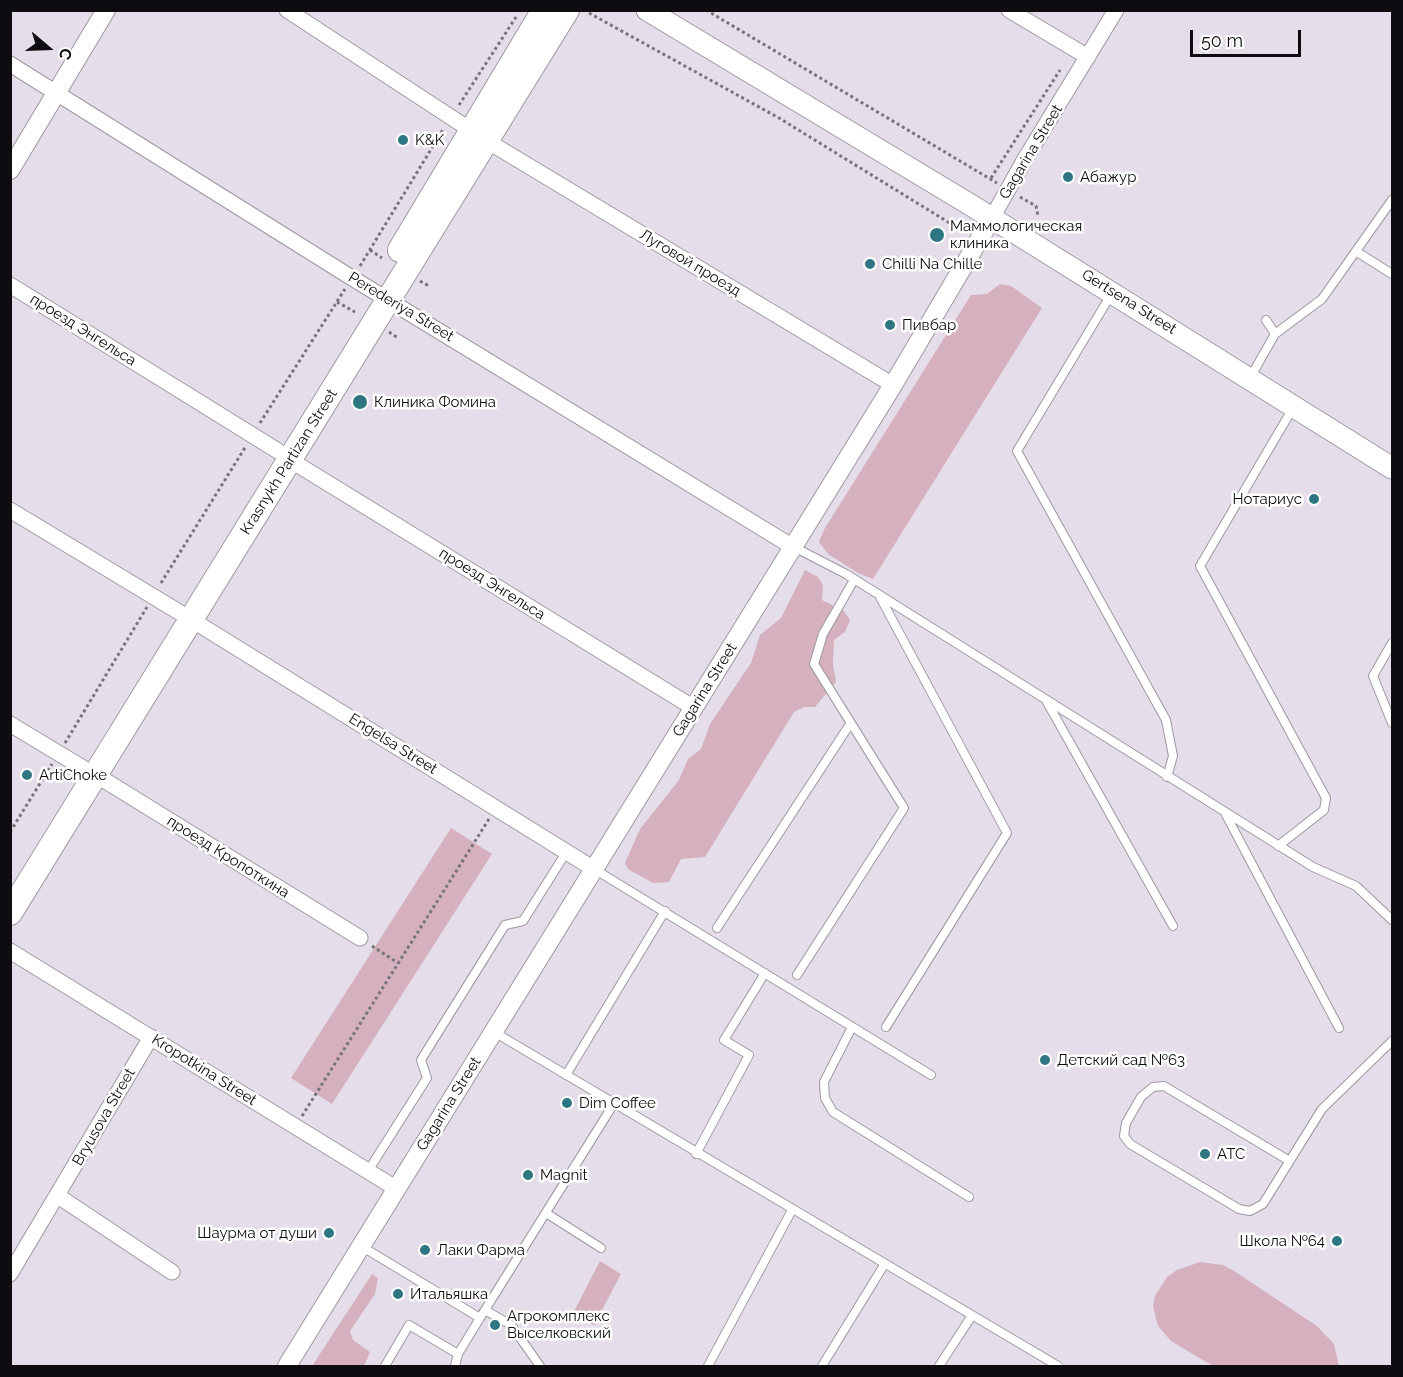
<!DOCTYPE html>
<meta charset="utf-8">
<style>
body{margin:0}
#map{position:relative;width:1403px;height:1377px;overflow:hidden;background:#e5deea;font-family:Raleway,sans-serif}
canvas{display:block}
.frame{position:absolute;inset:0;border:12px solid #0e0c10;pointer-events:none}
.north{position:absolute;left:18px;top:18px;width:60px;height:60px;-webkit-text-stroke:4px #fff;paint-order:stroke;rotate:109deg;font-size:16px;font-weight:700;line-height:24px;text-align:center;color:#0e0c10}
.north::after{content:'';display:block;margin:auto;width:21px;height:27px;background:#0e0c10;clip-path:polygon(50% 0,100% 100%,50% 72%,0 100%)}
.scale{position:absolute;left:1190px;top:30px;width:111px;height:27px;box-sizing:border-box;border:3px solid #0e0c10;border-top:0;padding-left:8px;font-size:18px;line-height:21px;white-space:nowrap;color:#0e0c10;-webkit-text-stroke:4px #fff;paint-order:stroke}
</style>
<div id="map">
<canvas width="1403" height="1377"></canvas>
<div class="frame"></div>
<div class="north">С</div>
<div class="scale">50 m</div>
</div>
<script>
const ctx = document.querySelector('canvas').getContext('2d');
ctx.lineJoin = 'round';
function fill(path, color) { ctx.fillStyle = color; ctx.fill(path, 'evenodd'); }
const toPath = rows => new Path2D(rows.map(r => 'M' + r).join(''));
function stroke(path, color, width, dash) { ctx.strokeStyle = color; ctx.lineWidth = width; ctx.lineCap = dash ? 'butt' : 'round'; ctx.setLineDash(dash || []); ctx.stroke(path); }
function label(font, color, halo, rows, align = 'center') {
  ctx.font = font + ' Raleway,sans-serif'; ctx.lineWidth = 5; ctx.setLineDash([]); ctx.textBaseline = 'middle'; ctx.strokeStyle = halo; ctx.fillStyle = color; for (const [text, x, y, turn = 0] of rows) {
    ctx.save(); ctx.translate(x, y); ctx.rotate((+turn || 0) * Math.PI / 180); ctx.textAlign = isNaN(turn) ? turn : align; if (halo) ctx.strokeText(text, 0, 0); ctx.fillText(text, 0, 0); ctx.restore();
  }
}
fill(toPath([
 [1000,284,1011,286,1042,308,873,579,858,573,828,554,819,542,825,528,971,295,987,294],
 [805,570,818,577,823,585,822,600,844,611,850,620,845,632,834,640,833,664,836,682,815,707,804,707,794,712,705,857,681,859,669,882,653,883,628,869,625,863,640,829,679,780,688,759,701,749,710,724,751,663,760,635,781,618],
 [451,828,492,854,332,1104,291,1078],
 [600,1261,621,1274,594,1325,572,1315],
 [1200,1262,1223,1265,1234,1271,1317,1326,1334,1344,1339,1366,1213,1366,1171,1341,1158,1326,1153,1306,1155,1296,1167,1277,1177,1270],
 [372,1274,378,1278,375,1294,350,1331,353,1340,370,1352,364,1366,312,1366]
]), '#d5b0be');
const service = toPath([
 [1357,252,1392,274],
 [1112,293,1017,451,1166,720,1173,756,1167,777],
 [1275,334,1322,299,1392,200],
 [1250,378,1275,334,1266,320],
 [794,547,846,574,1313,867,1356,886,1392,920],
 [880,597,1007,833,886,1027],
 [1392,643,1373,676,1392,723],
 [1047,702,1173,926],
 [1226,815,1339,1028],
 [1278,846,1324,810,1326,798,1200,566,1293,408],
 [594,869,931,1075],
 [717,928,850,724],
 [797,975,904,808,814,664,823,634,854,580],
 [852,1027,824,1082,825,1098,833,1112,969,1197],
 [494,1032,1058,1366],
 [566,1075,665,911],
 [696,1154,749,1055,724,1040,765,973],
 [1288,1160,1164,1086,1153,1087,1141,1097,1126,1123,1124,1136,1130,1144,1239,1209,1250,1211,1263,1204,1322,1109,1392,1041],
 [368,1171,427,1078,421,1060,505,925,523,921,567,851],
 [546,1213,601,1248],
 [361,1246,480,1318,613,1105],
 [485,1310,511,1325,540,1366],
 [385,1366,409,1325,458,1354],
 [455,1366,458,1354,480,1318],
 [708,1366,792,1210],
 [822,1366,884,1265],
 [939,1366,971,1317]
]);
const minor = toPath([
 [287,10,472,131],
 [1009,10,1088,57],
 [10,64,352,278,793,547],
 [487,141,893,385],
 [992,218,1025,159,1116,10],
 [10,285,278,451],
 [290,460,694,708],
 [10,510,179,612],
 [192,620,594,869],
 [10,724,83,768],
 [96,775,360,938],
 [10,951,397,1189],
 [58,1196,172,1272],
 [10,1274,151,1037]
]);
const tertiary = toPath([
 [10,170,106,10],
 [287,1366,893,385,992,218]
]);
const secondary = toPath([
 [647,10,974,207,1392,468]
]);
const trunk = toPath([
 [400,250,544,10],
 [10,913,567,10]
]);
stroke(service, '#9e97a2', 10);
stroke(minor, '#9e97a2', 17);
stroke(tertiary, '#9e97a2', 20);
stroke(secondary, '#9e97a2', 23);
stroke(trunk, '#9e97a2', 26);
stroke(toPath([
 [706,10,997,183],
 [589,13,779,118,961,230],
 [459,105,516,17],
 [991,178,1060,70],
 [1020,197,1036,206,1038,216],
 [370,250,382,258],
 [360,266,444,128],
 [420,281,429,286],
 [337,302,355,312],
 [389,332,398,338],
 [260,423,345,289],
 [161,583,246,446],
 [65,743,147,607],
 [10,832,52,764],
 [372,946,398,963],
 [302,1116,489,819]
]), '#78747c', 3, [3, 3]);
stroke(service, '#fff', 8);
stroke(minor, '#fff', 15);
stroke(tertiary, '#fff', 18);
stroke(secondary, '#fff', 21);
stroke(trunk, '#fff', 24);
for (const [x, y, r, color] of [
 [403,140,6,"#2e7681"],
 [1068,177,6,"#2e7681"],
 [937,235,8,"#2e7681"],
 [870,264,6,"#2e7681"],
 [890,325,6,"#2e7681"],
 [360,402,8,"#2e7681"],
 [1314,499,6,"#2e7681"],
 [27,775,6,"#2e7681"],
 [1045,1060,6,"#2e7681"],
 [567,1103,6,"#2e7681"],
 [1205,1154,6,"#2e7681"],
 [528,1175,6,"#2e7681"],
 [329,1233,6,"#2e7681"],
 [1337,1241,6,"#2e7681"],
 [425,1250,6,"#2e7681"],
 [398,1294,6,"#2e7681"],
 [495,1325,6,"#2e7681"]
]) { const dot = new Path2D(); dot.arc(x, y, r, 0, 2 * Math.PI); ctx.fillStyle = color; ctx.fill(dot); stroke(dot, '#fff', 2); }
label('15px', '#0e0c10', '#fff', [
 ["K&K",415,140],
 ["Абажур",1080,177],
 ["Маммологическая",950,226],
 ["клиника",950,243],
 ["Chilli Na Chille",882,264],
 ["Пивбар",902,325],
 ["Клиника Фомина",374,402],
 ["Нотариус",1302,499,"right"],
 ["ArtiChoke",39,775],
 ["Детский сад №63",1057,1060],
 ["Dim Coffee",579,1103],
 ["АТС",1217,1154],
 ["Magnit",540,1175],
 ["Шаурма от души",317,1233,"right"],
 ["Школа №64",1325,1241,"right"],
 ["Лаки Фарма",437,1250],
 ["Итальяшка",410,1294],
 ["Агрокомплекс",507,1316],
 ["Выселковский",507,1333]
], 'left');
label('15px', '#0e0c10', '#fff', [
 ["Gagarina Street",1031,152,-59],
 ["Луговой проезд",690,263,31],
 ["Gertsena Street",1129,302,32],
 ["Perederiya Street",401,307,31],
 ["проезд Энгельса",83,330,32],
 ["Krasnykh Partizan Street",289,462,-58],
 ["проезд Энгельса",492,584,32],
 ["Gagarina Street",705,690,-58],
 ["Engelsa Street",393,744,32],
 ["проезд Кропоткина",228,857,32],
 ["Kropotkina Street",204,1070,32],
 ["Gagarina Street",449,1104,-58],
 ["Bryusova Street",104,1117,-60]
]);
</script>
